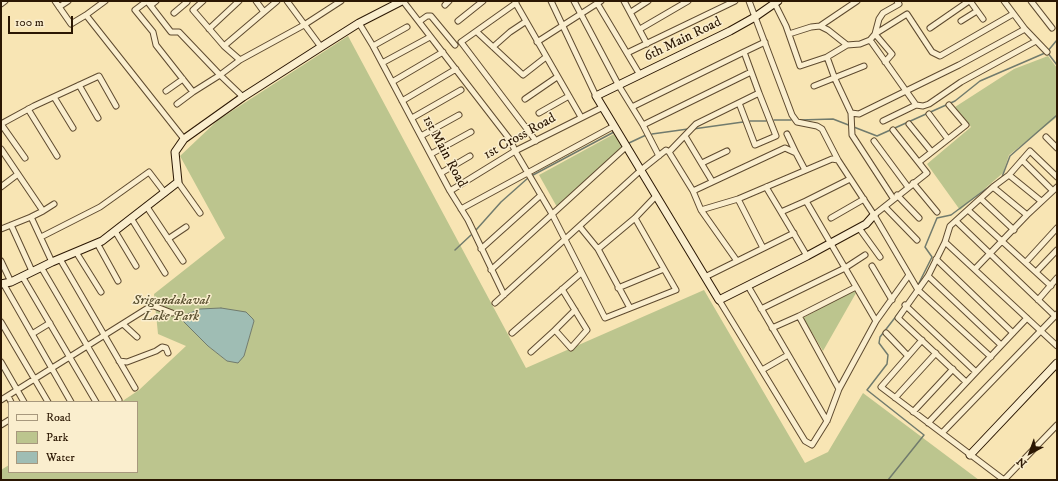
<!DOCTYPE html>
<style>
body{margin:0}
#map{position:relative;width:1058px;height:481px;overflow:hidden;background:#f8e5b4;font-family:"IM FELL DW Pica",serif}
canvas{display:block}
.frame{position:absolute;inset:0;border:2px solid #2b1703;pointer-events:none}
.legend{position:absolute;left:8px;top:401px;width:130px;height:72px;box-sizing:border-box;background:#faeece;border:1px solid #a7987d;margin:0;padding:5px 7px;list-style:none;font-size:12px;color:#2b1703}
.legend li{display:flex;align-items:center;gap:8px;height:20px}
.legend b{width:20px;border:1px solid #a7987d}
.north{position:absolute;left:1010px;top:433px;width:40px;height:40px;-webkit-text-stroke:3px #faeece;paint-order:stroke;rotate:221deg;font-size:11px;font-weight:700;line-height:16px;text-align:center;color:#2b1703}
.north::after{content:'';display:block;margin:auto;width:14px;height:18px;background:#2b1703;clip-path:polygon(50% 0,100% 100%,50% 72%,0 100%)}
.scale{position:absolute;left:8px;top:16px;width:65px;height:18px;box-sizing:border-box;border:2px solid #2b1703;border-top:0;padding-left:5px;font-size:12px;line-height:14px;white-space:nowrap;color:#2b1703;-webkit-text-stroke:3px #faeece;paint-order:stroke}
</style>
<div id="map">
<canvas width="1058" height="481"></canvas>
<div class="frame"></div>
<ul class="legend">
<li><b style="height:5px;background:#faeece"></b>Road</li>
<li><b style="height:11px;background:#bcc58e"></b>Park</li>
<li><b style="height:11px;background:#9fbdb4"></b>Water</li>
</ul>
<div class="north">N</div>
<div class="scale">100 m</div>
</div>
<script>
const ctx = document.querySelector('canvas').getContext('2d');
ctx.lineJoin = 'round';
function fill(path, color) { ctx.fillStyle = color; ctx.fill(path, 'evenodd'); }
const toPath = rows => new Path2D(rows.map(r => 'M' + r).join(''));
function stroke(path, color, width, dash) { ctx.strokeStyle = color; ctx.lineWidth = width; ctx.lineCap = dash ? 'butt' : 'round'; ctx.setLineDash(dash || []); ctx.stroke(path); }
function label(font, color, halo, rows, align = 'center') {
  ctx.font = font + ' "IM FELL DW Pica",serif'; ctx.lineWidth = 3; ctx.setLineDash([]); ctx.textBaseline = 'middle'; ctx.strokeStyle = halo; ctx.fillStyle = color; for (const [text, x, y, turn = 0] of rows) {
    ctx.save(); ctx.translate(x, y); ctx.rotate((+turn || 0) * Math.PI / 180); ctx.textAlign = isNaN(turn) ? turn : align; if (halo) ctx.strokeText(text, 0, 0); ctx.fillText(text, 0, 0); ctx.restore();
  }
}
fill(toPath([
 [348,36,526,368,704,290,805,463,828,452,863,393,979,480,1,480,1,470,9,465,9,472,137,472,137,402,121,402,139,390,186,346,158,334,154,294,225,238,180,156,218,120],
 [200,309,254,321,244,356,227,361,208,346,184,322,185,315],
 [1048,56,1057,68,1057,117,1009,155,1003,173,960,210,927,164,971,127,955,107,1014,69],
 [614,134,622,148,557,207,539,175],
 [854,290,856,293,823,351,803,318]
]), '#bcc58e');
const water = toPath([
 [221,308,246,312,253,319,254,321,244,356,238,363,227,361,208,346,183,321,185,315,200,309,221,308]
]);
fill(water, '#9fbdb4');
stroke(water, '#717b6d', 1);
stroke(toPath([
 [1057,40,1047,52,1057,65],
 [774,120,791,120],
 [800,120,833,119,877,136,955,101,980,81,1045,53],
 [750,121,766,121],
 [693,129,743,122],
 [652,134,688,129],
 [629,143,646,135],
 [533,175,614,132,622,146],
 [476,230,501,202,528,178],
 [455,250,471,235],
 [917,287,932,257,925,247,937,218,951,215,1002,177,1010,156,1057,115],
 [888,480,924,435,867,390,887,364,888,355,879,343,880,337,904,306]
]), '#717b6d', 1.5);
const street = toPath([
 [55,1,71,24,86,15,184,139],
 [147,1,171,32,179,32,220,75,193,92,156,45,153,32,135,10,147,1],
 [203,1,193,10,224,46,264,12,256,1],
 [287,1,321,47],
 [403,1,511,141,515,151,552,214,605,318,676,290,635,218],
 [551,1,596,96],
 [574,1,619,86,643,125,659,156],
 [624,1,647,44],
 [749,1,792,115,797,122,817,126,822,129,838,160],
 [970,1,983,19],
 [1004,1,1025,29,1047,52],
 [1031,1,1052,28],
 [515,2,581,117],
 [774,2,786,26,800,66,827,57],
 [516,3,461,42,536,141],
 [597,3,640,75],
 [1,4,5,1],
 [151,5,156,1],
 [445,5,449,1],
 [59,7,68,1],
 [264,12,277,1],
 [631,12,648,1],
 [174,13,187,2],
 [86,15,105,1],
 [420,21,427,16,431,16,455,45],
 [458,21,483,1],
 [961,21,977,11],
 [359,23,373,46,450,191,468,220,504,295],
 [820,26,857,1],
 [930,28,969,1],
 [209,29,239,1],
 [640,29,688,1],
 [477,32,523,75,546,57],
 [789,34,811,27,820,26,828,30,847,45,860,44,870,40,875,34,879,19,883,13,899,4,897,1],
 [870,40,916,105,883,121],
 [537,42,601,1],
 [847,45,827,57,835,79,851,113,859,114,959,65,1025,29],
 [224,46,240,60],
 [373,46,407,27],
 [493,47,510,32,525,22],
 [627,53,735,1],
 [885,62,892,54,875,34,907,14,932,52,940,56,1013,14],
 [382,63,430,37],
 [392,82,443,52],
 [79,85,98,118],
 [814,86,864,66],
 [166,91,183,79],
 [54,97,73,128],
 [243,97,220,75,240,60,304,25,341,1],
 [525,99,557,77],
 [402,101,456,69],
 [739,103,755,145,776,136,759,93],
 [177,104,193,92],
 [916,105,923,106,929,104,961,82,1036,41],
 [632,107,744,52],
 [28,109,57,156],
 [539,113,569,96],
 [851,113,852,135,893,198],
 [929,114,947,138],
 [412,118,461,90],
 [909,124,931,151],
 [643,125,751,72],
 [787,134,796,153],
 [421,136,459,115],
 [685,136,712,181],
 [1046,137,1057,148],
 [874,141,908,187],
 [1,149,43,211,31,217,52,262],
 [669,152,696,124,759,93,744,52,765,42],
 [431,154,471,132],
 [25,158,1,124,34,106,99,76,116,106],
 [1022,160,1052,190],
 [919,162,966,125,949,105],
 [702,163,727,151],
 [441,173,470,156],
 [1009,175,1030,151,1057,177],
 [850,179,806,201,876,321],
 [178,182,200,213],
 [913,183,937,212],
 [1,187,18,174],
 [766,187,781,212,806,201],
 [993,187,1027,215],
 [450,191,515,151,603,107],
 [693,191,785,148,796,153,805,170],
 [897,195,919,218],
 [738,199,763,248],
 [981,199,1014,230],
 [147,207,183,261],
 [885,207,917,240],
 [461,209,614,126],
 [701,210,738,199,832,159,838,160,874,215,927,173,893,130],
 [968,210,1051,286],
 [43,211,54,204],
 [781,212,807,256],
 [874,215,918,290,991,357],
 [131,218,165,273],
 [831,218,864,199],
 [956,221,1055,316],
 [11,225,32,271],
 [580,227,598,249,630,308],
 [859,228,880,257],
 [1,229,31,217],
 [115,231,136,266],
 [41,237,100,207,149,172,165,193],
 [168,239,186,227],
 [945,242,1057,346],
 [97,243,118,281],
 [481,249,541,195],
 [598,249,635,218,656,196],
 [76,252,101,292],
 [60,259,135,388],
 [936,259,1013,333],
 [1,261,11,282],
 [1026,262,1057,228],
 [872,266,892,300],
 [41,267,119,400],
 [975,269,1027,215,1057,187],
 [491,270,627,146],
 [1036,272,1057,250],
 [22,276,96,402],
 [928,276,1001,345],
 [705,277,794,233],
 [3,283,71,402],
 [748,286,827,421],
 [618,288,664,269],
 [719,300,805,441,812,445,827,421,839,389,876,321,909,275],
 [1038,300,1057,278],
 [495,303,641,170,666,150,669,152,693,191,701,210,737,261],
 [905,305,976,372],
 [761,309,845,268,865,255],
 [799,316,839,389],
 [1,322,48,402],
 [124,325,137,337],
 [772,328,799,316,856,287],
 [555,330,575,310],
 [512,333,581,273],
 [886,333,908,356],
 [32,334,50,323],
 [922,340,881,387,1004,480],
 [531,352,555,330,571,348,587,330,562,289],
 [119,361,127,362,156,351,162,347,166,348,168,353],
 [1,362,24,402],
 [762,370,788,355],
 [966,382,898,318,928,276,945,242,950,226,993,187,1009,175,1041,201],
 [8,396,11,402],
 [895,398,936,353],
 [1,400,151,306,154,306,172,313],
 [913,412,953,369],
 [928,423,1027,318],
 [1,425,9,420],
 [942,433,1057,314],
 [1004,480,1057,425]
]);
const secondary = toPath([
 [778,1,755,17,730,31,596,96,719,300,807,256,866,224,874,215],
 [1,284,11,282,52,262,102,241,178,182,175,152,184,139,243,97,321,47,359,23,402,1],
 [970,455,1057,363]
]);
stroke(street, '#5e4a2f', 7);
stroke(secondary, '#2b1703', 9);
stroke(street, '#faeece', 5);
stroke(secondary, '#faeece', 7);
label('14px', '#2b1703', '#faeece', [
 ["6th Main Road",683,40,-26],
 ["1st Cross Road",520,137,-29],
 ["1st Main Road",444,152,62]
]);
label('italic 14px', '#5e5434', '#faeece', [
 ["Srigandakaval",171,301],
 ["Lake Park",171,317]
]);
</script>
